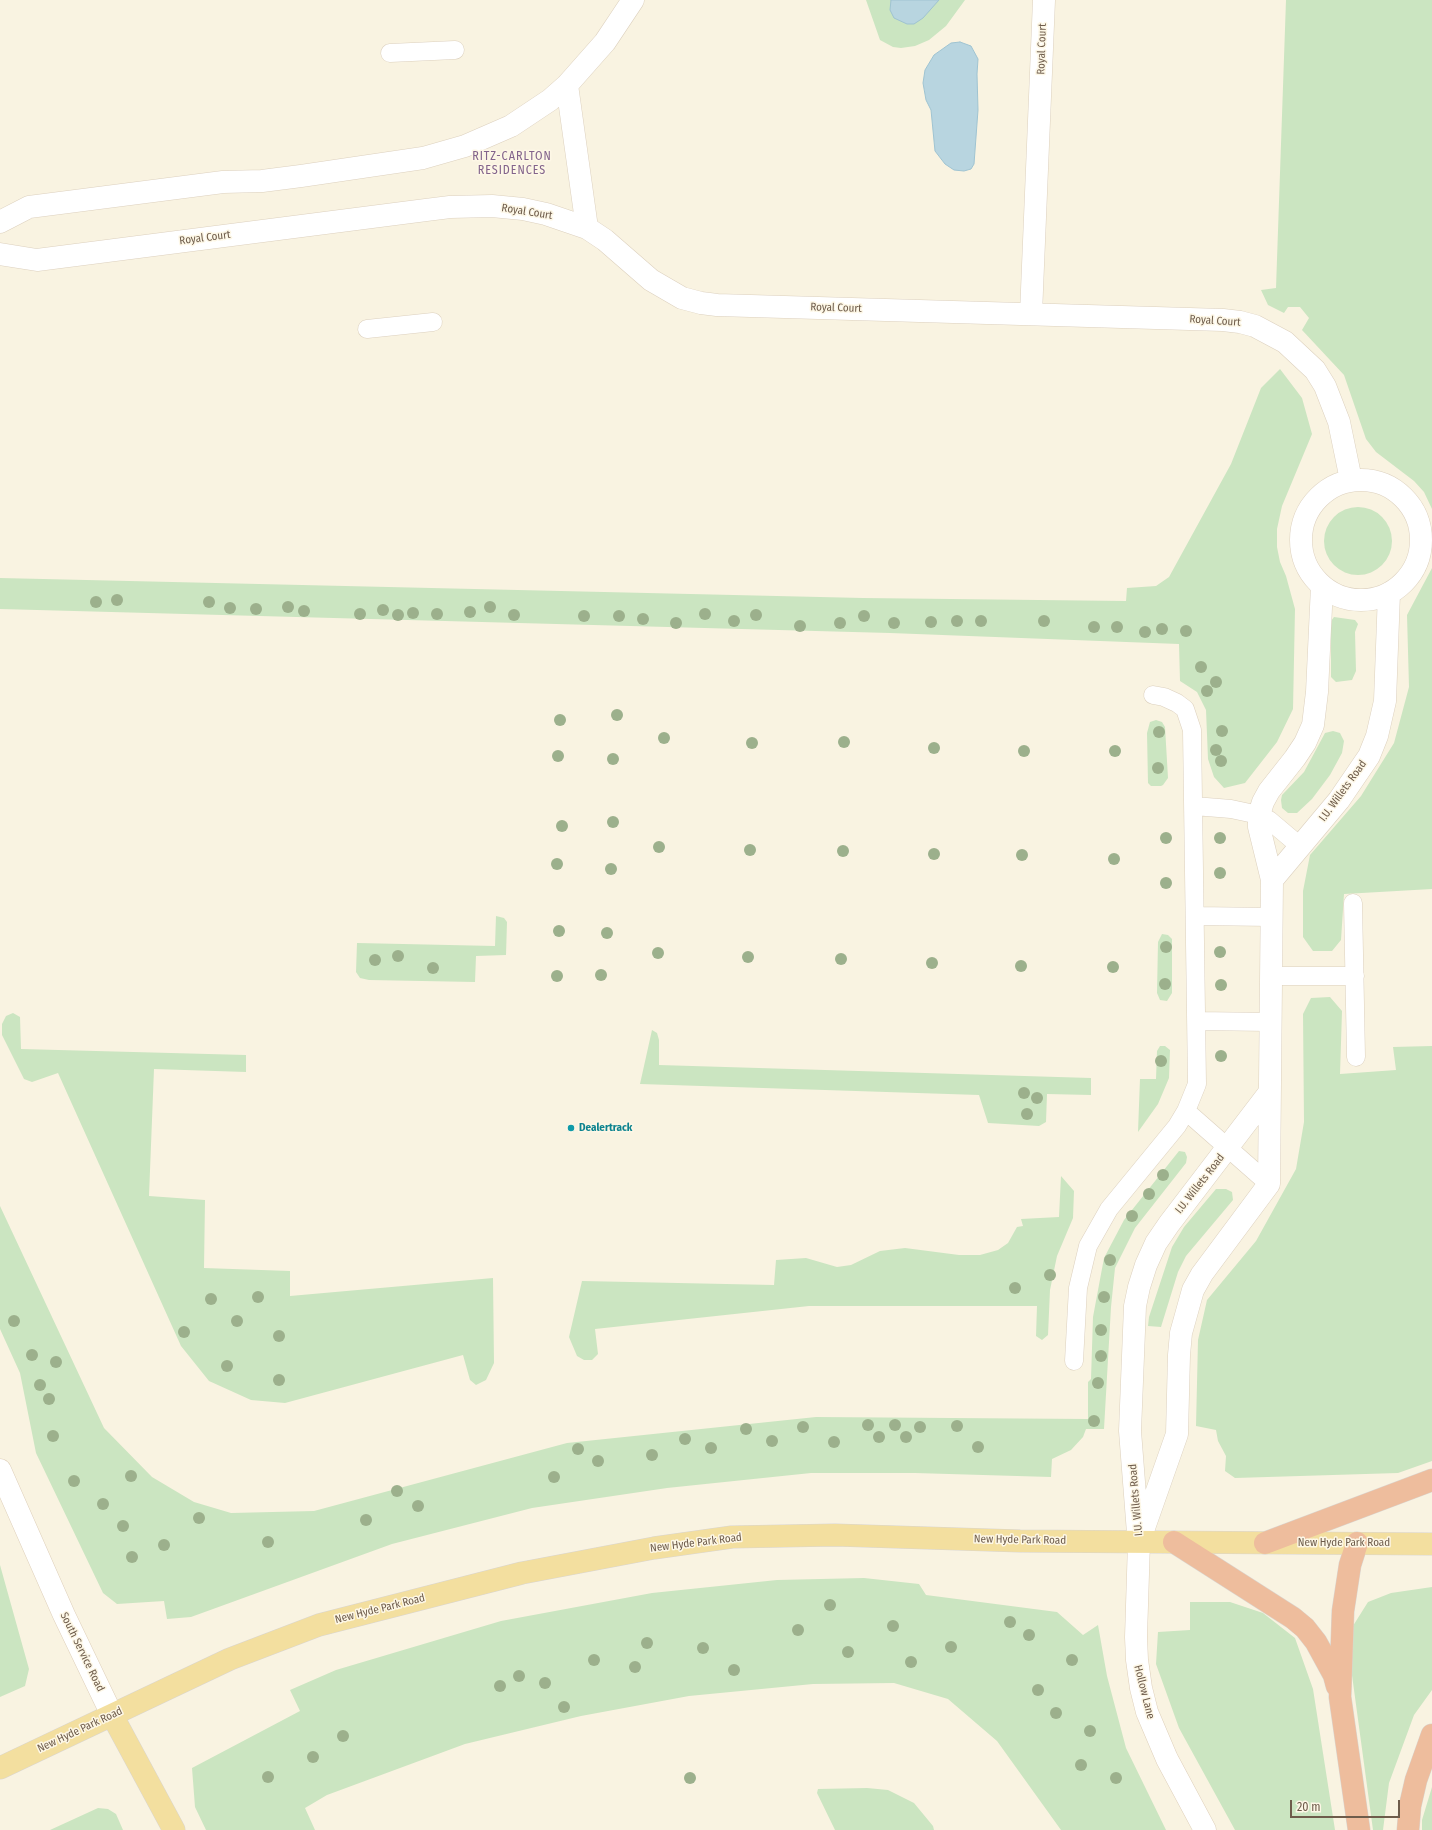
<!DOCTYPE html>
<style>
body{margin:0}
#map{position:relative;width:1432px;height:1830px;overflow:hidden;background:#f9f3e1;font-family:"Fira Sans Condensed",sans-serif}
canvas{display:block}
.scale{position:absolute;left:1290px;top:1800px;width:110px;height:18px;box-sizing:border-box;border:2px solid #6e5c4b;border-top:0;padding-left:5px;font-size:12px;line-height:14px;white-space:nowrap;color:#6e5c4b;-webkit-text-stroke:3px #fdf7e6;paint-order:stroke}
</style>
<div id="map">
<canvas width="1432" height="1830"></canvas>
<div class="scale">20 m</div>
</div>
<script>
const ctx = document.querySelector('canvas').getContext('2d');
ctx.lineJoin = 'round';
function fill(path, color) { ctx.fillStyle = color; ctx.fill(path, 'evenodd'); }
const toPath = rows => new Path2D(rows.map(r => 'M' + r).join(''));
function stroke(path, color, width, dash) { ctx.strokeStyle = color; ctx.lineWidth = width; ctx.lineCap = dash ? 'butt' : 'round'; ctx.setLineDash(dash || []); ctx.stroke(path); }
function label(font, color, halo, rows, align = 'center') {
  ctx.font = font + ' "Fira Sans Condensed",sans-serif'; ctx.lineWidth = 3; ctx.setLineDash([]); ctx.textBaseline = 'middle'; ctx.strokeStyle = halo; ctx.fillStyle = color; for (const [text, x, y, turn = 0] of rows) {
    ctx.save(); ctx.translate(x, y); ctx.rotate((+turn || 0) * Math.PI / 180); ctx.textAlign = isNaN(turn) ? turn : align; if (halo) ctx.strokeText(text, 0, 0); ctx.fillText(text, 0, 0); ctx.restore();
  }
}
fill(toPath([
 [866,0,965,0,946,26,929,40,915,46,901,48,893,47,880,40],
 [1286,0,1432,0,1432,509,1424,492,1414,481,1376,452,1366,439,1344,375,1302,330,1309,318,1300,307,1288,307,1284,313,1268,305,1261,290,1276,288],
 [1280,369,1302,398,1312,434,1282,506,1277,529,1277,547,1280,562,1286,576,1295,609,1293,709,1277,742,1245,783,1224,788,1214,777,1208,759,1206,710,1197,692,1180,681,1179,644,890,633,0,609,0,578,863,598,1126,601,1127,588,1156,586,1169,577,1231,464,1261,388],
 '1324 541a34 34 0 1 1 68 0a34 34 0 1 1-68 0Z',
 [1432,568,1432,889,1344,894,1341,940,1332,951,1313,951,1303,937,1303,891,1310,855,1361,796,1394,743,1409,687,1407,615],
 [1334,617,1355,620,1358,624,1355,632,1356,671,1352,680,1336,682,1331,677,1331,621],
 [1156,720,1162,722,1165,727,1168,778,1163,785,1161,786,1151,786,1148,783,1147,733,1150,722],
 [1333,731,1340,733,1344,741,1342,753,1330,775,1312,799,1297,813,1288,813,1282,808,1281,800,1282,795,1304,772,1325,733],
 [496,916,504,918,507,922,506,955,476,956,475,982,369,980,360,978,356,972,357,943,495,946],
 [1162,934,1168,935,1172,939,1172,993,1167,1001,1160,1000,1157,993,1158,942],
 [1330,997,1342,1011,1340,1074,1396,1070,1393,1047,1432,1046,1432,1461,1398,1473,1235,1478,1225,1471,1226,1456,1218,1441,1216,1430,1196,1426,1198,1340,1207,1300,1256,1241,1296,1169,1304,1122,1303,1014,1311,998],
 [13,1013,20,1017,21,1049,246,1055,246,1072,154,1069,149,1196,205,1200,204,1268,290,1271,290,1296,493,1278,494,1363,486,1380,476,1385,470,1380,463,1355,285,1403,251,1400,209,1381,181,1346,58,1073,32,1082,24,1079,2,1035,2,1024,6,1016],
 [652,1030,657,1033,659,1040,659,1065,1091,1078,1091,1095,1047,1094,1046,1122,1039,1126,988,1123,979,1095,640,1084],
 [1160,1046,1165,1046,1170,1050,1169,1078,1158,1104,1138,1132,1140,1079,1156,1079,1157,1051],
 [1179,1151,1185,1152,1187,1157,1186,1163,1135,1228,1115,1268,1111,1307,1104,1429,1086,1429,1083,1437,1071,1450,1052,1459,1051,1477,915,1473,811,1473,667,1488,532,1508,392,1544,191,1617,167,1619,164,1601,117,1604,103,1593,36,1453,20,1373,0,1329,0,1206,104,1428,152,1477,194,1502,231,1513,314,1511,567,1443,816,1417,1088,1419,1088,1382,1091,1379,1093,1317,1104,1258,1124,1220],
 [1061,1176,1074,1191,1073,1218,1057,1256,1050,1290,1048,1335,1042,1340,1036,1336,1037,1306,809,1306,595,1329,598,1354,592,1360,584,1360,577,1356,569,1337,582,1281,774,1285,776,1260,806,1258,837,1267,851,1265,880,1251,905,1248,959,1255,980,1255,998,1250,1008,1243,1017,1227,1023,1226,1021,1219,1059,1217],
 [1216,1189,1226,1189,1232,1192,1233,1200,1186,1256,1178,1272,1161,1327,1148,1326,1149,1317,1172,1247,1184,1227],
 [0,1565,29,1669,25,1686,0,1697],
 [864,1578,919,1584,926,1595,1057,1612,1083,1635,1098,1625,1107,1676,1126,1748,1166,1830,1061,1830,997,1741,948,1699,894,1683,813,1684,689,1696,581,1716,465,1744,327,1795,305,1808,315,1830,206,1830,195,1807,192,1768,300,1711,290,1690,336,1670,501,1621,652,1593,777,1580],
 [1432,1587,1432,1690,1414,1715,1389,1783,1383,1830,1373,1830,1349,1653,1351,1629,1368,1602,1391,1593],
 [1190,1602,1230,1602,1263,1613,1295,1638,1313,1689,1335,1830,1235,1830,1179,1728,1156,1664,1158,1632,1190,1630],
 [1432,1787,1432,1830,1422,1830,1422,1820],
 [867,1788,888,1790,914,1803,933,1826,934,1830,835,1830,817,1793,818,1789],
 [98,1808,108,1809,116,1814,123,1830,50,1830]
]), '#cbe5c1');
const water = toPath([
 [891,0,939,0,923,18,914,24,907,24,894,18,890,10,891,0],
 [960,42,971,46,978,59,977,74,978,110,974,164,971,169,964,171,954,170,945,164,935,151,931,110,926,100,923,83,925,70,934,55,951,43,960,42]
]);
fill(water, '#b8d5e0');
stroke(water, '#9fc3d1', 1);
const lane = toPath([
 [390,53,455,50],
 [367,329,433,322],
 [1194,806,1231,809,1259,815,1269,820,1301,847],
 [1353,903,1356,1057],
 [1195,916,1272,917],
 [1271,976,1355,976],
 [1197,1021,1270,1022],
 [1186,1111,1269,1184],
 [1074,1361,1078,1288,1088,1246,1109,1209,1177,1126,1186,1111,1197,1084,1192,730,1185,709,1177,703,1164,697,1153,695]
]);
const street = toPath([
 [567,85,587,228],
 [0,222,29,207,223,182,262,181,301,176,423,158,465,146,511,126,550,100,567,85,605,42,633,0],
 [0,254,37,260,426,210,450,207,492,206,523,209,546,214,587,228,605,240,651,280,682,298,701,303,717,305,1223,320,1240,322,1255,326,1285,342,1315,370,1325,386,1339,422,1351,480],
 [1031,314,1044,0],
 '1301 540a60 60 0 1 1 120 0a60 60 0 1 1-120 0Z',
 [1272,880,1339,800,1369,756,1377,736,1385,701,1389,593],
 [1138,1533,1130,1431,1135,1306,1139,1287,1146,1265,1156,1243,1169,1224,1269,1093],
 [1139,1542,1177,1434,1179,1355,1181,1333,1193,1290,1202,1274,1269,1184,1272,880,1259,827,1259,815,1263,802,1269,791,1295,758,1305,743,1313,725,1317,692,1322,586]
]);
const secondary = toPath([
 [0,1470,64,1615,112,1715],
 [1139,1542,1136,1637,1137,1660,1141,1688,1147,1712,1167,1759,1205,1830]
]);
const primary = toPath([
 [112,1715,174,1830],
 [0,1768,230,1659,319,1625,522,1573,654,1548,732,1537,835,1535,1020,1541,1432,1544]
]);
const highway = toPath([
 [1174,1542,1293,1618,1305,1628,1316,1642,1334,1675,1337,1686],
 [1265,1543,1432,1480],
 [1357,1543,1350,1565,1343,1611,1340,1697,1359,1830],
 [1408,1830,1410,1806,1416,1780,1432,1735]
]);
stroke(lane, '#dcd0be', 19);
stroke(street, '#dcd0be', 23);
stroke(secondary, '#decfba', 23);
stroke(primary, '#d9d5d0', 23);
stroke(highway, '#d9d5d0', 23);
stroke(lane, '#fff', 18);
stroke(street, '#fff', 22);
stroke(secondary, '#fff', 22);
stroke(primary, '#f3df9f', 22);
stroke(highway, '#eebd9d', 22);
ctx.fillStyle = '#9cb08c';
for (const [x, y] of [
 [117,600],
 [96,602],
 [209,602],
 [288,607],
 [490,607],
 [230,608],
 [256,609],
 [383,610],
 [304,611],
 [470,612],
 [413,613],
 [360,614],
 [437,614],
 [705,614],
 [398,615],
 [514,615],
 [756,615],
 [584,616],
 [619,616],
 [864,616],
 [643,619],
 [734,621],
 [957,621],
 [981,621],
 [1044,621],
 [931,622],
 [676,623],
 [840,623],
 [894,623],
 [800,626],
 [1094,627],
 [1117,627],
 [1162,629],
 [1186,631],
 [1145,632],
 [1201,667],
 [1216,682],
 [1207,691],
 [617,715],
 [560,720],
 [1222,731],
 [1159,732],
 [664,738],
 [844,742],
 [752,743],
 [934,748],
 [1216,750],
 [1024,751],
 [1115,751],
 [558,756],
 [613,759],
 [1221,761],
 [1158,768],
 [613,822],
 [562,826],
 [1166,838],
 [1220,838],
 [659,847],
 [750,850],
 [843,851],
 [934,854],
 [1022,855],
 [1114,859],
 [557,864],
 [611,869],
 [1220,873],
 [1166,883],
 [559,931],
 [607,933],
 [1166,947],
 [1220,952],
 [658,953],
 [398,956],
 [748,957],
 [841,959],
 [375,960],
 [932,963],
 [1021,966],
 [1113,967],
 [433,968],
 [601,975],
 [557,976],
 [1165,984],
 [1221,985],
 [1221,1056],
 [1161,1061],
 [1024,1093],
 [1037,1098],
 [1027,1114],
 [1163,1175],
 [1149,1194],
 [1132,1216],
 [1110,1260],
 [1050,1275],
 [1015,1288],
 [258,1297],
 [1104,1297],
 [211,1299],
 [14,1321],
 [237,1321],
 [1101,1330],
 [184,1332],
 [279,1336],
 [32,1355],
 [1101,1356],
 [56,1362],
 [227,1366],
 [279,1380],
 [1098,1383],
 [40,1385],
 [49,1399],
 [1094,1421],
 [868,1425],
 [895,1425],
 [957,1426],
 [803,1427],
 [920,1427],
 [746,1429],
 [53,1436],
 [879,1437],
 [906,1437],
 [685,1439],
 [772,1441],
 [834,1442],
 [978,1447],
 [711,1448],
 [578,1449],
 [652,1455],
 [598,1461],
 [131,1476],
 [554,1477],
 [74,1481],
 [397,1491],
 [103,1504],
 [418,1506],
 [199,1518],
 [366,1520],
 [123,1526],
 [268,1542],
 [164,1545],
 [132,1557],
 [830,1605],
 [1010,1622],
 [893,1626],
 [798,1630],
 [1029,1635],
 [647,1643],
 [951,1647],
 [703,1648],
 [848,1652],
 [594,1660],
 [1072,1660],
 [911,1662],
 [635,1667],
 [734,1670],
 [519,1676],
 [545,1683],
 [500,1686],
 [1038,1690],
 [564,1707],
 [1056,1713],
 [1090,1731],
 [343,1736],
 [313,1757],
 [1081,1765],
 [268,1777],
 [690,1778],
 [1116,1778]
]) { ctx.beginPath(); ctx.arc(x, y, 6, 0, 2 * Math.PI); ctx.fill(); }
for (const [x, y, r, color] of [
 [571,1128,4,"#0f9aa8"]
]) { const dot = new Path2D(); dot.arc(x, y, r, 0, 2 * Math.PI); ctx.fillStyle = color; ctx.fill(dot); stroke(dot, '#fdf7e6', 1.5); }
label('11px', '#6e5c4b', '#fdf7e6', [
 ["Royal Court",1042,49,-88],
 ["Royal Court",527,212,9],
 ["Royal Court",205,238,-7],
 ["Royal Court",836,308,2],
 ["Royal Court",1215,321,4],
 ["I.U. Willets Road",1343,791,-54],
 ["I.U. Willets Road",1200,1184,-52],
 ["I.U. Willets Road",1136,1500,-95],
 ["New Hyde Park Road",1020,1540,1],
 ["New Hyde Park Road",696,1543,-7],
 ["New Hyde Park Road",1344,1543],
 ["New Hyde Park Road",380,1609,-14],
 ["South Service Road",82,1652,64],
 ["Hollow Lane",1144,1692,76],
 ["New Hyde Park Road",80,1730,-25]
]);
label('bold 11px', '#0d838f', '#fdf7e6', [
 ["Dealertrack",579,1128]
], 'left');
ctx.letterSpacing = '1px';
label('12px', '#82638b', '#fdf7e6', [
 ["RITZ-CARLTON",512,157],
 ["RESIDENCES",512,171]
]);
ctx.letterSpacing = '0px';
</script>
